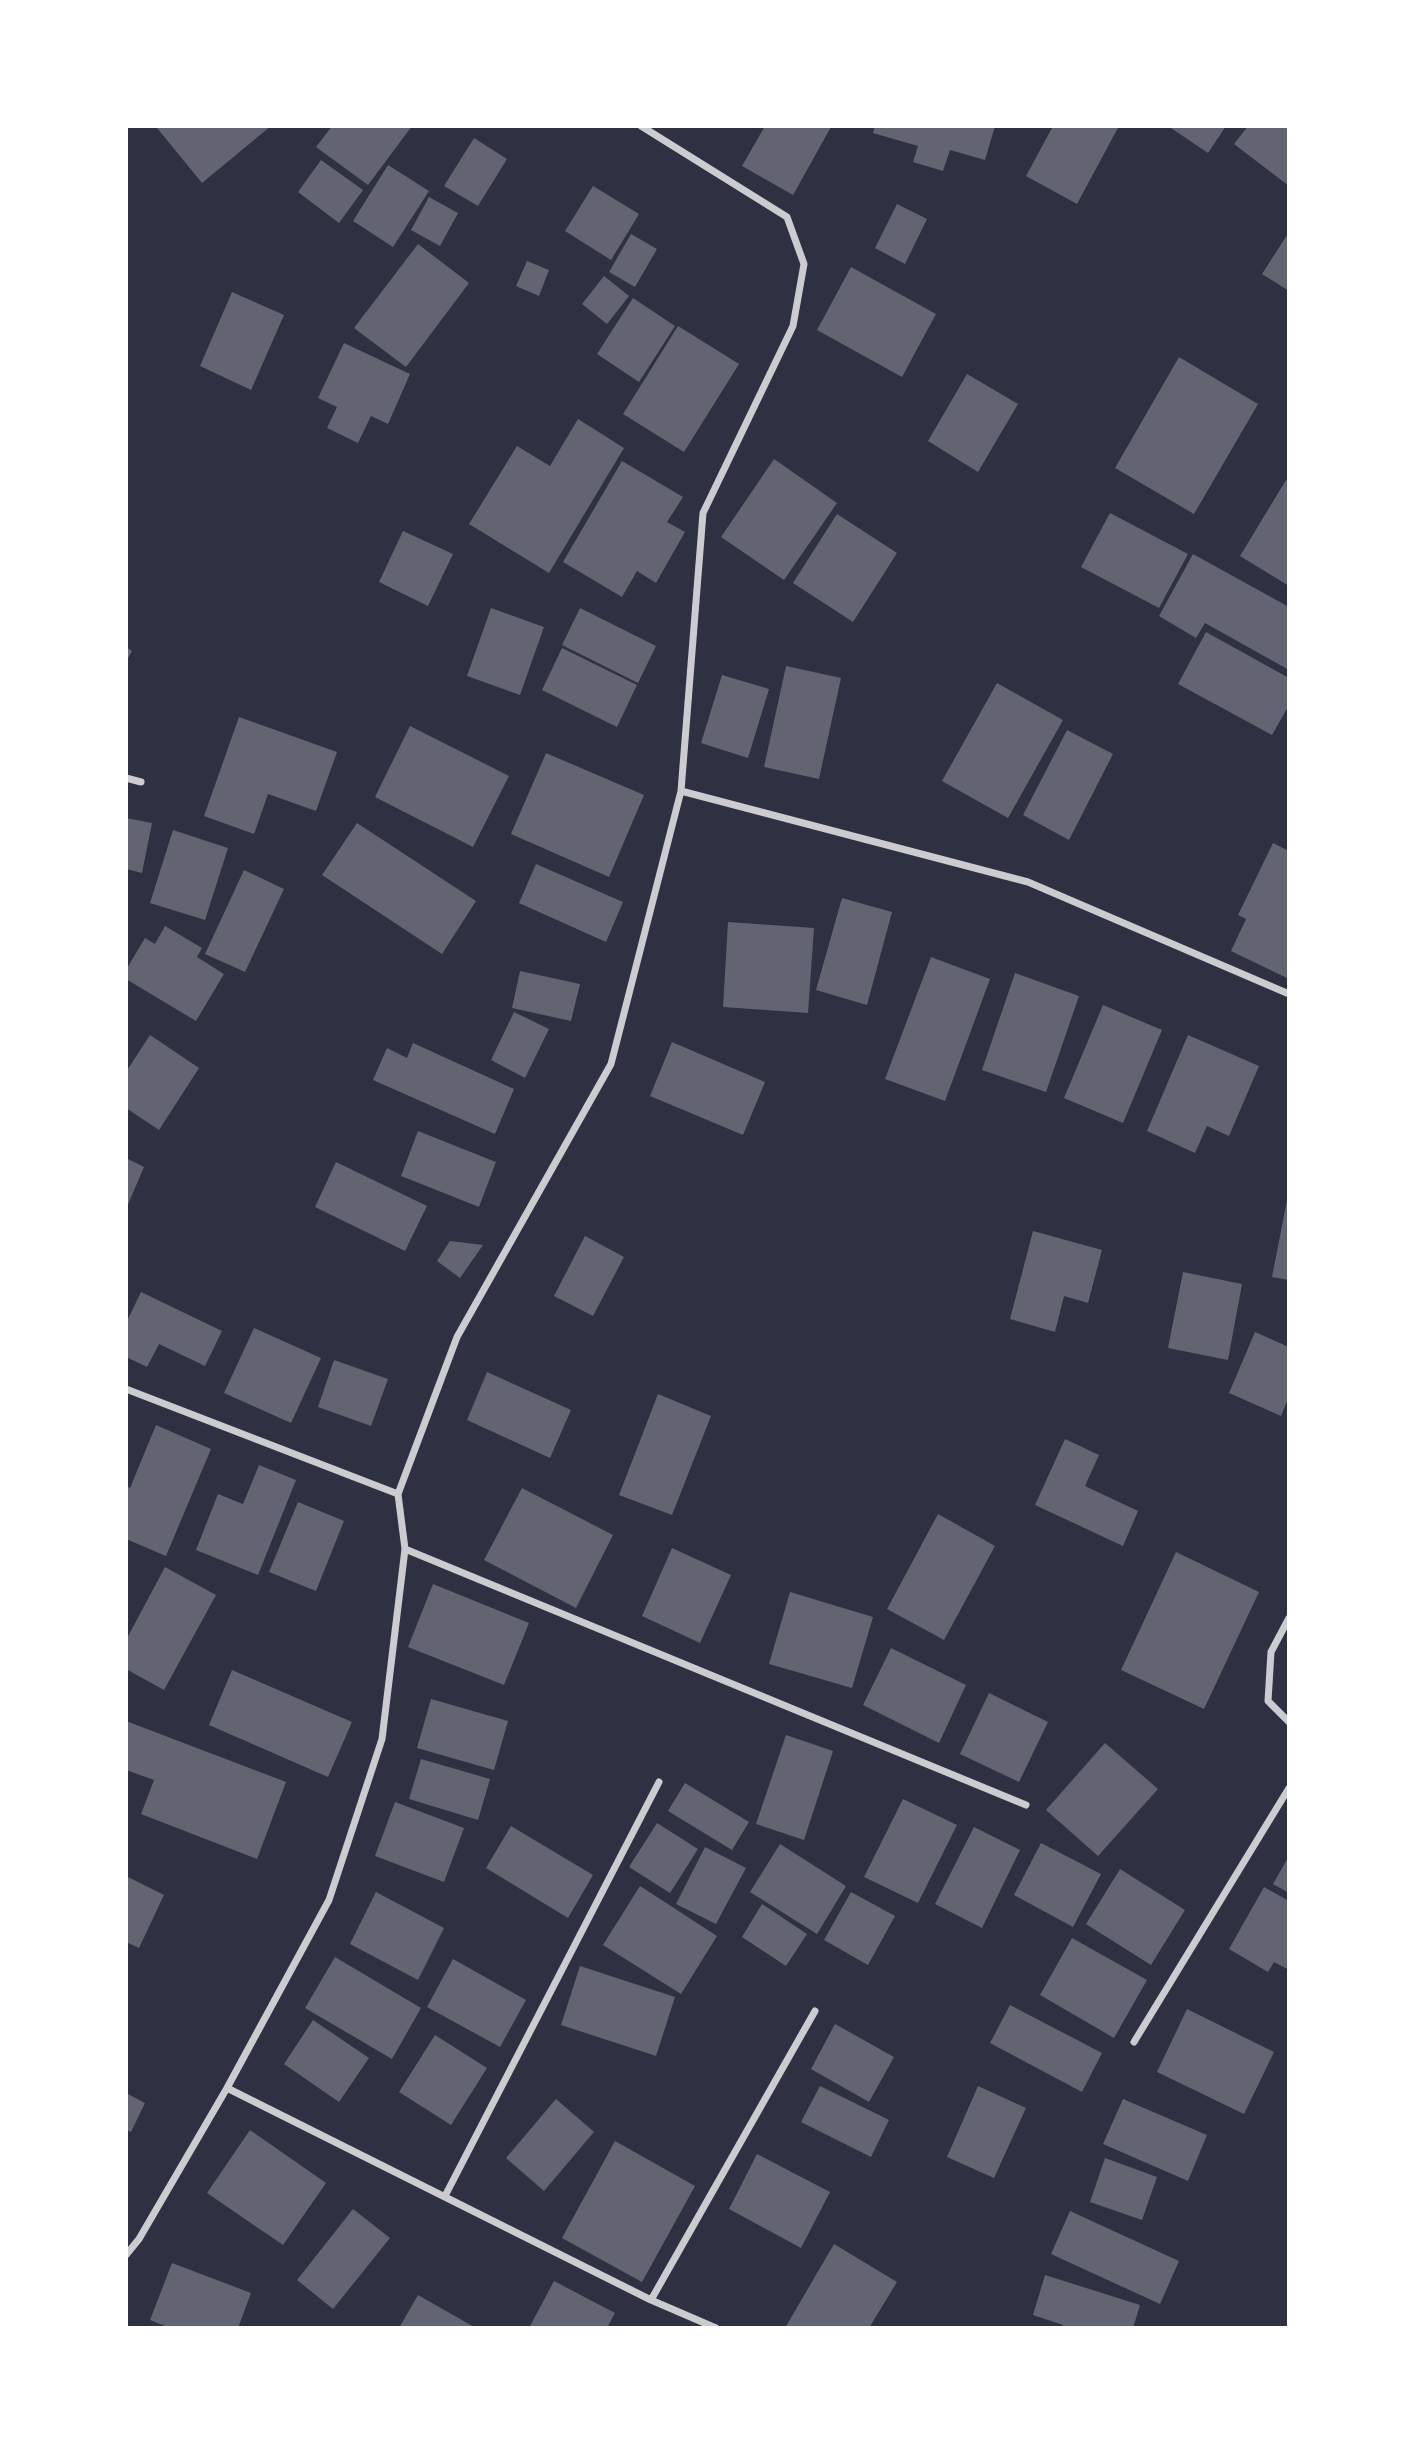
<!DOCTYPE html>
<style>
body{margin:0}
#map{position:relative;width:1415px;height:2454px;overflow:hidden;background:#2d3142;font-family:"Alegreya Sans",sans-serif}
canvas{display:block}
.frame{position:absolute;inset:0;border:128px solid #fff;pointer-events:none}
</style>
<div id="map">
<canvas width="1415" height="2454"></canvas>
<div class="frame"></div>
</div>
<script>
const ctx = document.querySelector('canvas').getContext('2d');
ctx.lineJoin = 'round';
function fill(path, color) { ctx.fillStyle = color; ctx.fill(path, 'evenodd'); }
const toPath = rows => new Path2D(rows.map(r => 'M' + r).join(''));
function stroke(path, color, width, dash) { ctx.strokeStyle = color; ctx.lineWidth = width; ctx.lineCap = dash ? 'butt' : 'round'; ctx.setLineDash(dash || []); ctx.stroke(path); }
fill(toPath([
 [160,126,271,126,202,183,157,128],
 [332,126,412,126,368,185,316,147],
 [765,126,831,127,793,195,742,166],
 [875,126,995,126,985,160,950,150,943,171,913,162,918,146,873,133],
 [1053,126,1119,126,1077,204,1026,176],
 [1168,126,1226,126,1208,153],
 [1248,126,1286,126,1289,128,1289,186,1234,144],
 [474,138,507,159,478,206,444,186],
 [321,160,363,190,339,223,298,192],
 [388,165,429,191,393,247,353,221],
 [593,186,639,214,611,260,565,231],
 [429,197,458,213,440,246,411,230],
 [897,204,927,219,905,264,875,248],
 [1289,232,1289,291,1262,274],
 [631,234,657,249,635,287,609,272],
 [418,244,469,283,406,367,354,328],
 [527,261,549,270,539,296,516,286],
 [851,267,936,314,902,377,817,330],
 [604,276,629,296,607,324,582,304],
 [232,292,284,315,251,390,200,366],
 [633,298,675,326,639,382,597,354],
 [678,326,739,364,684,452,623,414],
 [344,343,410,374,388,424,371,416,358,443,327,428,337,407,318,398],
 [1179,357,1258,404,1194,514,1115,468],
 [967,374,1018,404,978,472,928,441],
 [578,419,624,448,549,573,469,524,517,446,550,466],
 [774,459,837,503,784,580,721,537],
 [622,461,683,497,667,522,685,532,656,583,637,571,622,597,563,562],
 [1286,480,1289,482,1289,586,1240,556],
 [1110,513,1188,554,1159,608,1081,567],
 [837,514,897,553,853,622,793,583],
 [403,531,453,554,428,606,379,582],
 [1193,554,1289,607,1289,670,1205,623,1196,638,1159,616],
 [491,608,544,627,520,695,467,676],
 [580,608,656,646,638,683,562,645],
 [1206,632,1289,678,1289,705,1272,735,1178,684],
 [126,647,132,651,126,662],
 [562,648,637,685,617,727,542,690],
 [786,666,841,678,819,779,764,767],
 [722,675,769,689,748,758,701,743],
 [997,683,1063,720,1008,818,942,781],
 [239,717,337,752,316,811,268,794,254,834,204,816],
 [410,726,509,776,473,847,375,797],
 [1067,730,1113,754,1069,840,1023,815],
 [546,753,644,795,609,877,511,834],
 [126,818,152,823,142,873,126,869],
 [357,823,476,901,442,954,322,875],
 [173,830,228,848,205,920,150,903],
 [1273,843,1289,851,1289,979,1231,951,1246,919,1238,915],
 [536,864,623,902,606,942,519,903],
 [244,870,284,889,245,972,205,954],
 [842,898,892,912,867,1005,816,990],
 [728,922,814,928,808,1013,723,1007],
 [165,926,202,948,197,957,224,974,196,1021,126,979,126,970,145,938,155,944],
 [931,957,990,979,945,1101,885,1079],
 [520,971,580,984,571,1021,512,1008],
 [1015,973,1079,996,1046,1092,982,1070],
 [1103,1005,1162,1030,1123,1123,1064,1098],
 [514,1012,549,1029,525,1078,491,1060],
 [150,1035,199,1068,159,1130,126,1108,126,1072],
 [1188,1035,1259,1066,1229,1136,1207,1126,1195,1153,1147,1131],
 [672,1042,765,1082,743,1135,650,1096],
 [413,1043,514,1089,495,1134,373,1080,387,1048,407,1058],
 [418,1131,496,1162,479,1207,401,1176],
 [126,1158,144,1167,126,1209],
 [336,1162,427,1206,405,1251,315,1207],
 [1288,1195,1289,1195,1289,1280,1272,1277],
 [1033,1231,1102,1250,1088,1303,1064,1296,1055,1332,1010,1319],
 [585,1236,624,1257,593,1316,554,1296],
 [450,1241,483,1245,460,1278,437,1261],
 [1183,1272,1242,1284,1228,1360,1168,1348],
 [141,1292,222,1331,205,1366,159,1344,147,1367,126,1357,126,1323],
 [254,1328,321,1358,291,1423,224,1393],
 [1255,1332,1289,1347,1289,1396,1281,1416,1229,1393],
 [334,1360,388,1379,371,1426,318,1407],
 [487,1372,571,1410,550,1458,467,1420],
 [658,1394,711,1416,672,1515,619,1495],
 [156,1425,211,1449,166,1556,126,1539,126,1486,130,1488],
 [1065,1439,1099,1455,1085,1486,1138,1511,1123,1546,1035,1505],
 [259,1465,296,1480,258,1575,196,1550,218,1494,243,1504],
 [522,1488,613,1535,576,1608,484,1560],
 [298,1502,344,1521,316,1591,269,1572],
 [938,1514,995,1546,944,1640,887,1609],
 [672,1548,731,1575,700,1643,642,1616],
 [1176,1552,1259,1592,1204,1709,1121,1670],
 [165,1567,216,1595,164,1690,126,1669,126,1640],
 [433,1584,529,1623,504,1685,408,1647],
 [790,1592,873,1617,852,1688,769,1664],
 [891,1648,966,1685,939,1743,863,1705],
 [232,1670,352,1722,328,1777,209,1725],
 [989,1693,1048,1722,1019,1782,960,1754],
 [431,1699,508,1721,494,1770,417,1748],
 [126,1721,286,1782,257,1859,141,1814,154,1780,126,1770],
 [786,1735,833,1751,804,1840,756,1824],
 [1105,1743,1158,1789,1098,1856,1046,1810],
 [421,1759,490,1779,478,1820,409,1799],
 [685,1783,749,1822,732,1850,668,1811],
 [903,1799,957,1825,918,1903,864,1877],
 [395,1802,464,1828,444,1882,375,1856],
 [657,1823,698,1849,670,1893,629,1867],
 [511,1826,593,1875,568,1918,486,1868],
 [974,1827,1020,1850,982,1928,935,1904],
 [1041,1843,1101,1874,1073,1927,1014,1895],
 [780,1844,846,1886,817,1934,750,1892],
 [705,1847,746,1868,716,1924,676,1904],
 [1289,1856,1289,1893,1273,1884],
 [1120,1869,1185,1910,1151,1965,1086,1924],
 [126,1876,164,1895,139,1948,126,1942],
 [640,1886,717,1936,681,1994,603,1945],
 [1264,1887,1289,1901,1289,1970,1274,1962,1268,1972,1229,1949],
 [376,1892,444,1928,418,1980,350,1944],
 [851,1892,895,1916,868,1965,824,1940],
 [762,1904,807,1934,786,1966,742,1937],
 [1072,1938,1147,1980,1114,2038,1040,1995],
 [335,1957,421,2008,392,2059,305,2008],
 [453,1959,526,2000,500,2047,427,2007],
 [580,1966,675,1997,656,2056,561,2025],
 [1010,2005,1102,2053,1082,2092,990,2043],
 [1187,2009,1274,2052,1244,2114,1157,2072],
 [313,2020,369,2058,339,2102,284,2064],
 [835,2024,894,2057,869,2102,811,2069],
 [435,2035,487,2068,451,2125,399,2092],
 [820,2086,889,2120,871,2157,801,2122],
 [978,2086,1026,2108,994,2178,947,2157],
 [126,2093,145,2103,131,2132,126,2130],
 [556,2099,594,2132,544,2191,506,2158],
 [1123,2099,1207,2135,1188,2181,1103,2144],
 [250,2130,326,2183,283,2245,207,2193],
 [615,2141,695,2186,642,2282,562,2238],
 [757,2154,830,2192,801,2248,729,2209],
 [1105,2158,1157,2177,1142,2220,1090,2202],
 [353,2209,390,2238,333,2309,297,2280],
 [1070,2211,1179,2261,1160,2304,1051,2254],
 [834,2244,897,2282,869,2328,785,2328],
 [172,2263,251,2293,238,2328,170,2328,150,2320],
 [1045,2275,1140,2305,1133,2328,1062,2328,1063,2325,1033,2315],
 [554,2281,615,2313,607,2328,529,2328],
 [418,2295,476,2328,399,2328]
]), '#626471');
stroke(toPath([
 [126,778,141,782],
 [681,791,1028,882,1289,994],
 [126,1389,398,1494],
 [405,1549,1026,1805],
 [1289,1618,1271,1652,1268,1701,1289,1722],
 [1134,2042,1289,1788],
 [227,2088,651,2300,716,2328],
 [445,2196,659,1782],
 [126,2255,139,2239,227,2088,329,1900,382,1739,405,1549,398,1494,457,1337,611,1064,681,791,703,513,793,326,804,264,787,217,641,126],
 [651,2300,815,2011]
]), '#caccd0', 7);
</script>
